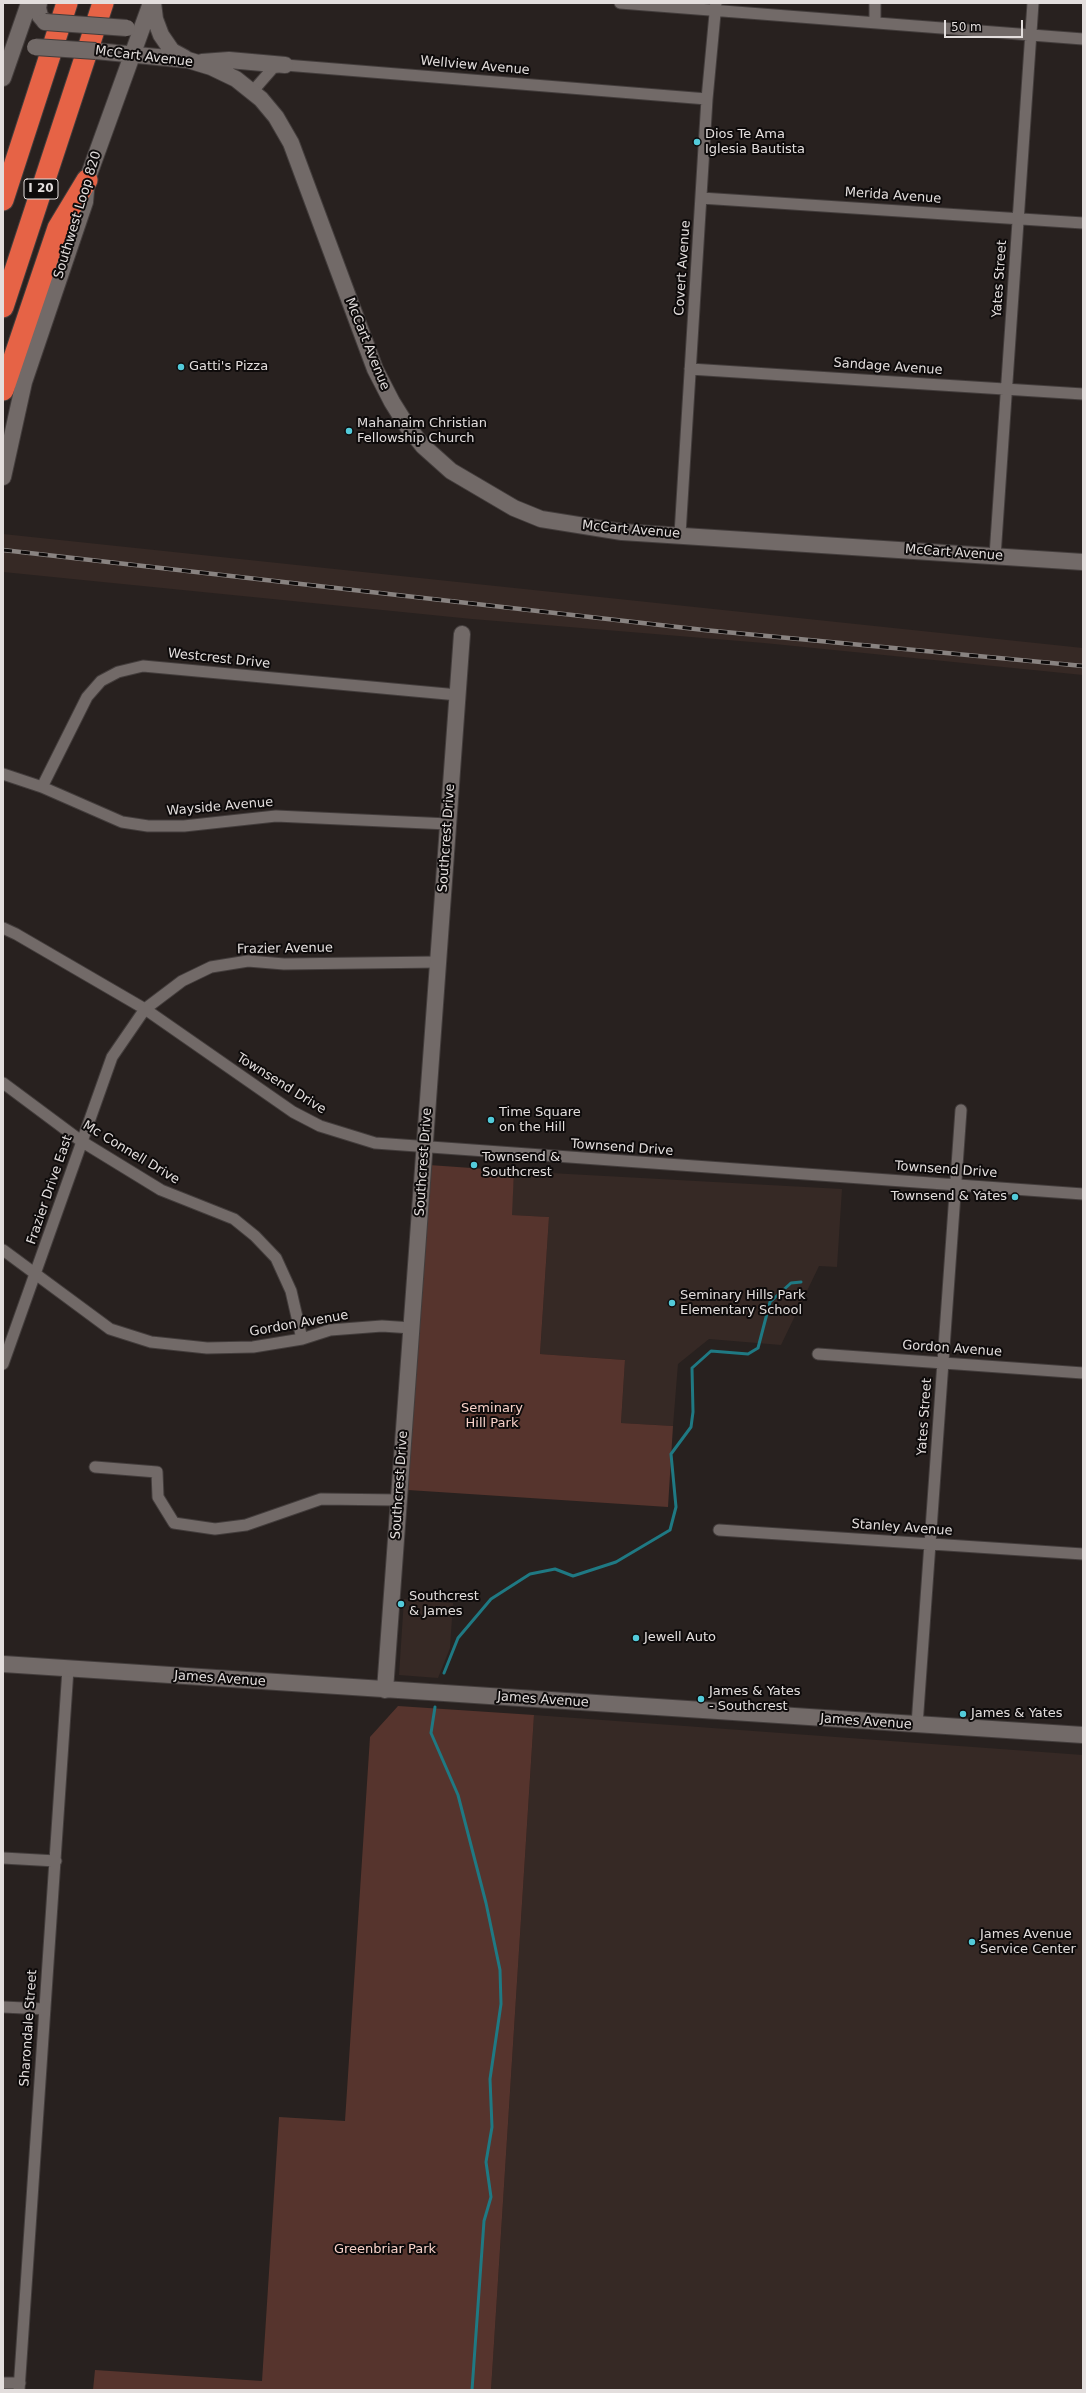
<!DOCTYPE html>
<style>
body{margin:0}
#map{position:relative;width:1086px;height:2393px;overflow:hidden;background:#28211f;font-family:"DejaVu Sans",sans-serif}
canvas{display:block}
.frame{position:absolute;inset:0;border:4px solid #e3dedd;pointer-events:none}
.scale{position:absolute;left:944px;top:20px;width:79px;height:18px;box-sizing:border-box;border:2px solid #e3dedd;border-top:0;padding-left:5px;font-size:12px;line-height:14px;white-space:nowrap;color:#e3dedd;-webkit-text-stroke:3px #0e0b0b;paint-order:stroke}
</style>
<div id="map">
<canvas width="1086" height="2393"></canvas>
<div class="frame"></div>
<div class="scale">50 m</div>
</div>
<script>
const ctx = document.querySelector('canvas').getContext('2d');
ctx.lineJoin = 'round';
function fill(path, color) { ctx.fillStyle = color; ctx.fill(path, 'evenodd'); }
const toPath = rows => new Path2D(rows.map(r => 'M' + r).join(''));
function stroke(path, color, width, dash) { ctx.strokeStyle = color; ctx.lineWidth = width; ctx.lineCap = dash ? 'butt' : 'round'; ctx.setLineDash(dash || []); ctx.stroke(path); }
function label(font, color, halo, rows, align = 'center') {
  ctx.font = font + ' "DejaVu Sans",sans-serif'; ctx.lineWidth = 4; ctx.setLineDash([]); ctx.textBaseline = 'middle'; ctx.strokeStyle = halo; ctx.fillStyle = color; for (const [text, x, y, turn = 0] of rows) {
    ctx.save(); ctx.translate(x, y); ctx.rotate((+turn || 0) * Math.PI / 180); ctx.textAlign = isNaN(turn) ? turn : align; if (halo) ctx.strokeText(text, 0, 0); ctx.fillText(text, 0, 0); ctx.restore();
  }
}
fill(toPath([
 [3,534,1083,648,1083,675,764,643,472,619,3,572],
 [514,1171,842,1189,837,1267,819,1266,781,1345,709,1339,678,1364,673,1426,621,1423,625,1360,540,1354,549,1217,511,1215],
 [404,1599,453,1603,450,1648,438,1678,399,1675],
 [534,1715,1083,1755,1083,2390,491,2390]
]), '#362925');
fill(toPath([
 [429,1165,514,1171,512,1215,549,1217,540,1354,625,1360,621,1423,673,1426,668,1507,408,1490],
 [398,1706,534,1715,491,2390,93,2390,95,2370,262,2381,279,2117,345,2121,370,1737]
]), '#56342d');
stroke(toPath([
 [444,1673,458,1638,491,1599,530,1574,555,1569,573,1576,616,1562,670,1530,676,1507,671,1454,691,1427,693,1412,692,1368,711,1351,748,1354,758,1348,770,1302,791,1283,801,1282],
 [435,1707,431,1733,458,1795,486,1903,500,1970,501,2004,490,2079,492,2127,486,2162,491,2197,484,2221,472,2390]
]), '#1f7983', 3);
const street = toPath([
 [620,3,1083,39],
 [875,22,875,3],
 [252,92,273,68,285,65,707,99],
 [701,198,1083,223],
 [690,369,1083,394],
 [680,534,707,99,716,3],
 [995,556,1033,3],
 [3,774,42,787,122,822,148,826,184,826,276,816,448,824],
 [42,787,87,697,101,681,118,672,143,666,458,695],
 [3,928,16,934,145,1009,293,1112,320,1126,375,1143,1083,1194],
 [3,1083,81,1141,161,1190,234,1219,255,1236,276,1258,291,1291,302,1339],
 [3,1250,110,1329,151,1342,207,1348,253,1347,302,1339,330,1330,382,1326,412,1328],
 [818,1354,1083,1373],
 [3,1364,112,1057,145,1009,182,981,211,967,248,961,284,964,438,962],
 [95,1467,157,1472,158,1497,174,1523,215,1529,246,1525,321,1499,399,1500],
 [719,1530,1083,1554],
 [917,1725,961,1110],
 [3,1858,56,1861],
 [3,2007,45,2009],
 [3,2383,20,2383],
 [19,2390,68,1669]
]);
const secondary = toPath([
 [39,3,38,8,40,16,45,22],
 [153,3,155,19,161,35,172,51,185,58],
 [96,51,188,60,211,67,236,79,261,99,276,117,291,143,375,369,392,402,407,426,423,446,451,471,514,508,541,519,622,532,1083,562],
 [202,62,229,60,285,65],
 [3,78,29,3],
 [3,477,24,382,85,202,87,180,151,3],
 [3,1664,1083,1735],
 [385,1690,462,634]
]);
const highway = toPath([
 [3,200,67,3],
 [3,307,103,3],
 [3,390,58,228,87,180]
]);
stroke(street, '#433d3c', 13);
stroke(secondary, '#433d3c', 18);
stroke(highway, '#433d3c', 23);
stroke(street, '#726a68', 11);
stroke(secondary, '#726a68', 16);
stroke(highway, '#e66346', 21);
const rail = toPath([
 [3,550,704,630,1083,666]
]);
stroke(rail, '#898381', 4.5);
stroke(rail, '#0e0b0b', 3, [9]);
const secondaryBridge = toPath([
 [45,22,127,28],
 [35,47,96,51]
]);
stroke(secondaryBridge, '#433d3c', 18, []);
stroke(secondaryBridge, '#726a68', 16);
for (const [x, y, r, color] of [
 [697,142,4,"#53cbda"],
 [181,367,4,"#53cbda"],
 [349,431,4,"#53cbda"],
 [491,1120,4,"#53cbda"],
 [474,1165,4,"#53cbda"],
 [1015,1197,4,"#53cbda"],
 [672,1303,4,"#53cbda"],
 [401,1604,4,"#53cbda"],
 [636,1638,4,"#53cbda"],
 [701,1699,4,"#53cbda"],
 [963,1714,4,"#53cbda"],
 [972,1942,4,"#53cbda"]
]) { const dot = new Path2D(); dot.arc(x, y, r, 0, 2 * Math.PI); ctx.fillStyle = color; ctx.fill(dot); stroke(dot, '#0e0b0b', 1.5); }
for (const [x, y, w] of [
 [41,189,34]
]) { const box = new Path2D(); box.roundRect(x - w / 2, y - 10, w, 20, 3); ctx.fillStyle = '#0e0b0b'; ctx.fill(box); stroke(box, '#e3dedd', 1); }
label('bold 12px', '#e3dedd', null, [
 ["I 20",41,189]
]);
label('13px', '#e3dedd', '#0e0b0b', [
 ["McCart Avenue",144,57,7],
 ["Wellview Avenue",475,66,5],
 ["Merida Avenue",893,196,4],
 ["Southwest Loop 820",78,215,-73],
 ["Covert Avenue",683,268,-86],
 ["Yates Street",1000,279,-86],
 ["McCart Avenue",367,344,68],
 ["Sandage Avenue",888,367,4],
 ["McCart Avenue",631,530,5],
 ["McCart Avenue",954,553,4],
 ["Westcrest Drive",219,659,6],
 ["Wayside Avenue",220,807,-5],
 ["Southcrest Drive",447,838,-86],
 ["Frazier Avenue",285,949,-1],
 ["Townsend Drive",281,1084,32],
 ["Townsend Drive",622,1148,4],
 ["Mc Connell Drive",131,1153,31],
 ["Southcrest Drive",424,1162,-86],
 ["Townsend Drive",946,1170,4],
 ["Frazier Drive East",50,1190,-71],
 ["Gordon Avenue",299,1324,-10],
 ["Gordon Avenue",952,1349,4],
 ["Yates Street",925,1417,-86],
 ["Southcrest Drive",400,1485,-86],
 ["Stanley Avenue",902,1528,4],
 ["James Avenue",220,1679,4],
 ["James Avenue",543,1700,4],
 ["James Avenue",866,1722,4],
 ["Sharondale Street",29,2028,-86]
]);
label('13px', '#e3dedd', '#0e0b0b', [
 ["Dios Te Ama",705,135],
 ["Iglesia Bautista",705,150],
 ["Gatti's Pizza",189,367],
 ["Mahanaim Christian",357,424],
 ["Fellowship Church",357,439],
 ["Time Square",499,1113],
 ["on the Hill",499,1128],
 ["Townsend &",482,1158],
 ["Southcrest",482,1173],
 ["Townsend & Yates",1007,1197,"right"],
 ["Seminary Hills Park",680,1296],
 ["Elementary School",680,1311],
 ["Southcrest",409,1597],
 ["& James",409,1612],
 ["Jewell Auto",644,1638],
 ["James & Yates",709,1692],
 ["- Southcrest",709,1707],
 ["James & Yates",971,1714],
 ["James Avenue",980,1935],
 ["Service Center",980,1950]
], 'left');
label('13px', '#f8d2c9', '#0e0b0b', [
 ["Seminary",492,1409],
 ["Hill Park",492,1424],
 ["Greenbriar Park",385,2250]
]);
</script>
